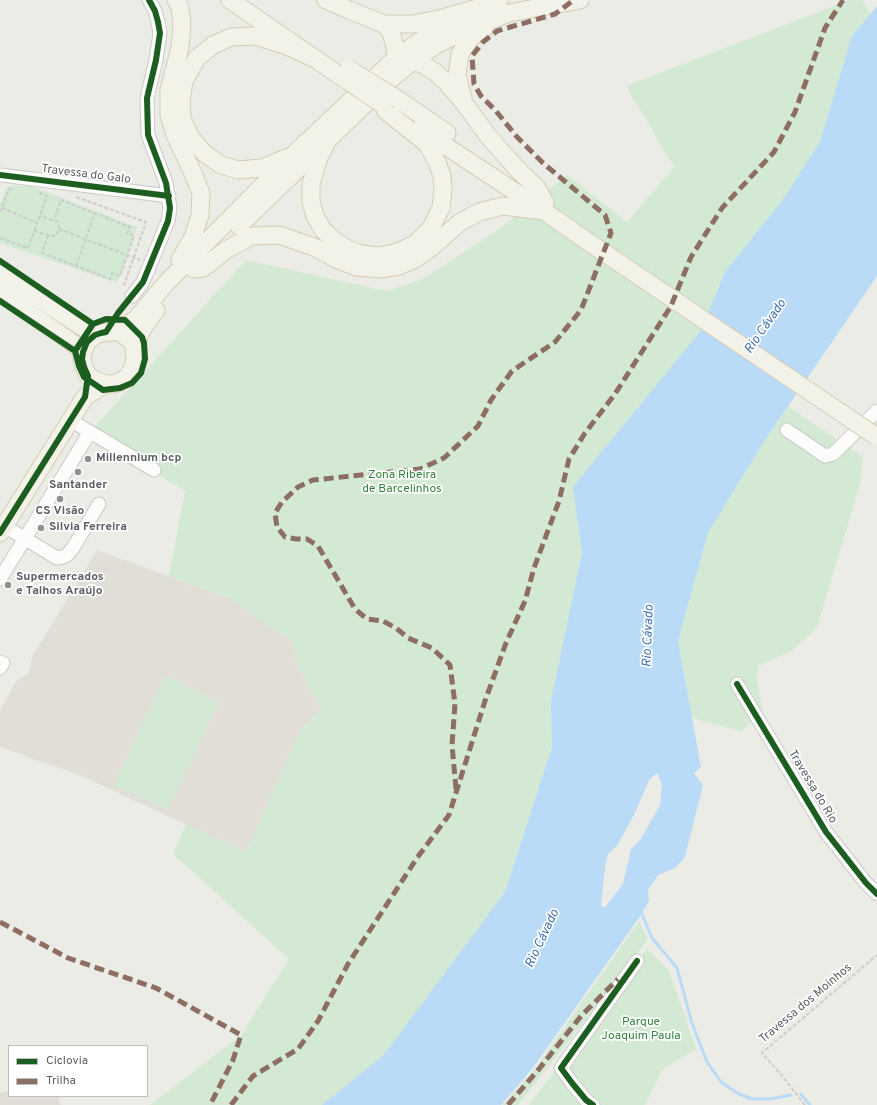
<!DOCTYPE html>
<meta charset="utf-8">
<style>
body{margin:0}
#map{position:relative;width:877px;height:1105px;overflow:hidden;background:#ecece7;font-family:Overpass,sans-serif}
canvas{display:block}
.legend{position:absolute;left:8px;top:1045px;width:140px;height:52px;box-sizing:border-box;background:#fff;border:1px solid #bebfc1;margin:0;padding:5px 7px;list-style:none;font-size:12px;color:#5c6065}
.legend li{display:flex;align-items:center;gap:8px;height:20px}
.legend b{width:20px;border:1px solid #bebfc1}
</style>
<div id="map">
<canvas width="877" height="1105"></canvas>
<ul class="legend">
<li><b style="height:5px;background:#1b5e20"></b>Ciclovia</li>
<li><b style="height:5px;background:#8d6e63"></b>Trilha</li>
</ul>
</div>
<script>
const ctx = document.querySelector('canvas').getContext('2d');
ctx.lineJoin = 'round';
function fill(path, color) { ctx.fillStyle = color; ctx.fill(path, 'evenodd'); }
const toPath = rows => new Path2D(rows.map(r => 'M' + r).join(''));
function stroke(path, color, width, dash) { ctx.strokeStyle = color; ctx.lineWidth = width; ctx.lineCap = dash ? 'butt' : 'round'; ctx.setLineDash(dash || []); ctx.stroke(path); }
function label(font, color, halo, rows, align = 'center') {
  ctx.font = font + ' Overpass,sans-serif'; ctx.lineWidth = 3.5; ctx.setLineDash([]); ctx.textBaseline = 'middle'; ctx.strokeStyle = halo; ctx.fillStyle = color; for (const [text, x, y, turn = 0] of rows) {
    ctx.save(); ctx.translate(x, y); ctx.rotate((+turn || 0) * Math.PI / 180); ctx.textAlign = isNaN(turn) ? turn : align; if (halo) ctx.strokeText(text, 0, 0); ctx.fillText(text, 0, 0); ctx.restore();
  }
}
fill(toPath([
 [97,550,229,598,287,635,292,642,298,667,322,709,300,731,246,853,82,776,0,747,0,711,16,681,29,673,32,657],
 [9,1091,9,1096,58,1096,61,1105,0,1105,0,1093]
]), '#e0ded6');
fill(toPath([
 [850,0,862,0,877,27,552,747,505,892,402,1065,334,1105,150,1105,241,1035,289,959,173,854,186,824,246,852,300,731,322,709,298,667,292,642,229,598,169,576,185,491,90,432,246,260,386,291,421,280,499,229,567,175,627,222,674,167,626,86],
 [7,186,31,186,137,227,117,283,0,243,0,204],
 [788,406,863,457,861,481,817,628,792,651,758,666,757,678,762,708,742,732,692,718,678,641,708,533,765,440],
 [165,676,219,702,168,810,114,785],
 [639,921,648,940,518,1105,502,1105,535,1069],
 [647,949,669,971,696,1049,663,1069,645,1105,529,1105]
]), '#d4e9d3');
fill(toPath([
 [877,6,877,276,765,440,708,533,678,641,701,767,694,773,703,785,685,857,675,868,658,875,648,890,649,901,641,915,532,1069,501,1105,322,1105,384,1055,505,892,552,747,551,701,582,553,573,487,700,332,725,272,782,201,820,142,852,36],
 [657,773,662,785,660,805,641,839,631,849,623,884,605,907,601,906,605,867,608,854,617,846,635,813,649,780]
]), '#badbf8');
stroke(toPath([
 [641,912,652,938,677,968,692,1023,707,1062,722,1083,739,1094,752,1099,770,1099,791,1095],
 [801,1094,810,1105]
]), '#badbf8', 3);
const minor = toPath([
 [0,175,169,196],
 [132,296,143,282,168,221,170,208,166,183,148,135,147,98,156,60,160,33,158,22,155,11,149,0],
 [70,420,154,470],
 [787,430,825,456,833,454,877,411],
 [4,526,57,558,63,557,67,555,73,548,99,504],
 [0,579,90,432],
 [0,662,3,663,0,668],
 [737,684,826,832,866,883,877,894],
 [593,1105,586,1100,572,1083,561,1068,637,961]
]);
const major = toPath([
 [176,0,180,7,182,24,180,48,169,90,169,115,175,135,193,173,201,193,200,215,193,237,180,260],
 [230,0,343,78],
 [326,0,349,10,384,24,414,24,443,18,481,7,499,0],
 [384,24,391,32,395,47,396,58,393,66],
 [406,60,422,64,435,72,446,82,464,103,488,136,519,171,537,188,545,203],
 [463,99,457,75,460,54,470,38,484,29],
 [399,100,447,133],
 [420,129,544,211,584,239],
 [325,146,319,157,311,184,311,202,315,216,323,230,335,241,348,249,361,254,380,256,398,252,416,243,431,228,441,208,443,189,442,176,437,162,427,144,386,111,383,105],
 [286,158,262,168,238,170,221,165,204,153,191,138,182,119,181,102,184,81,197,58,213,45,231,37,255,36,287,46,311,57],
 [239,226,391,79,413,61,436,45,467,29,509,13,580,0],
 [194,269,203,268,226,250,252,236,279,235,314,247,336,259,357,267,380,269,399,266,415,259,431,248,459,223,479,212,503,206,544,211],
 [0,274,95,335],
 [0,293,70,341,83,352],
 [118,331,130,340,134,345,135,361,132,370,127,377,120,382,112,384,105,384,95,380,88,376,84,367,82,359,83,352,87,342,95,335,101,333,118,331,136,319,168,281,292,156,396,58,420,41,445,26,481,7],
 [134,345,145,325,156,310],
 [0,533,85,397,105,384]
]);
stroke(minor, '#c9c9c9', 15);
stroke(major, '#d4cdb4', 19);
stroke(toPath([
 [76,197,146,222,124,285],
 [2,208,37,223],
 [0,212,9,189,12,189],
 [59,229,140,260],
 [34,231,53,236,56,235,59,229,58,222,40,216],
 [48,235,42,253,110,279,112,273,120,276,134,236,127,233,130,227,61,200,54,220],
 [0,238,28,248,47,196,38,192],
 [76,266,95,213],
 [117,314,126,304],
 [805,1105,779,1072,762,1053,877,955]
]), '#c9cdcb', 2, [4, 2]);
stroke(minor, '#fcfcfb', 13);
stroke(major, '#f3f2e8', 17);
const majorBridge = toPath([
 [349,69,399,100],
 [348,81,383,105],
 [584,239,877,437]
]);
stroke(majorBridge, '#d4cdb4', 19, []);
stroke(majorBridge, '#f3f2e8', 17);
stroke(toPath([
 [456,789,452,745,455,704,450,665,432,648,408,638,396,628,383,621,367,619,355,609,318,546,307,539,296,539,285,537,277,527,275,513,282,502,298,487,313,480,420,469,444,458,478,426,491,400,512,371,555,342,581,310,611,233,605,215,543,163,517,137,496,111,481,96,474,84,472,56,483,42,497,31,555,14,571,2],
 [0,922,68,958,156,988,241,1035,233,1060,210,1105],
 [231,1105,253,1076,298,1049,318,1021,348,964,417,858,449,815,485,701,506,643,525,601,534,568,559,501,569,459,585,433,615,394,671,306,691,257,722,208,774,152,795,112,825,28,843,0],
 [508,1105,539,1069,581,1016,618,979]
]), '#8d6e63', 5, [10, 5]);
stroke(toPath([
 [0,175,169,196],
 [0,261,93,324],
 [0,301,75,351,79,366,84,377,103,390,120,388,132,383,141,373,145,359,144,343,142,337,125,320,106,319,93,324,75,351],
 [0,533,85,397,88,376,84,367,82,359,83,352,87,342,95,335,101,333,106,332,118,313,143,282,168,221,170,208,166,183,148,135,147,98,156,60,160,33,158,22,155,11,149,0],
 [737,684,826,832,866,883,877,894],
 [593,1105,586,1100,572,1083,561,1068,637,961]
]), '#1b5e20', 6);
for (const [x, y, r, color] of [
 [88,459,4,"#8e9192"],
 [78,472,4,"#8e9192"],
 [60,499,4,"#8e9192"],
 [41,528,4,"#8e9192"],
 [8,585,4,"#8e9192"]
]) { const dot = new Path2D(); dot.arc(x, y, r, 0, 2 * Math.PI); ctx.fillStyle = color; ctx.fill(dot); stroke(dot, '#fff', 1.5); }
label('12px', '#5c6065', '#fff', [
 ["Travessa do Galo",86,175,7],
 ["Travessa do Rio",812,787,59],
 ["Travessa dos Moinhos",806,1004,-40]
]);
label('bold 12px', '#5c6065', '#fff', [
 ["Millennium bcp",96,459],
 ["Santander",78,486,"center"],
 ["CS Visão",60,512,"center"],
 ["Silvia Ferreira",49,528],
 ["Supermercados",16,578],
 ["e Talhos Araújo",16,592]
], 'left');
label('12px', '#34843b', '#fff', [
 ["Zona Ribeira",402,476],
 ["de Barcelinhos",402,490],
 ["Parque",641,1023],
 ["Joaquim Paula",641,1037]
]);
label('italic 13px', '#4073b1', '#fff', [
 ["Rio Cávado",766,327,-55],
 ["Rio Cávado",649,636,-88],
 ["Rio Cávado",543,939,-65]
]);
</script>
